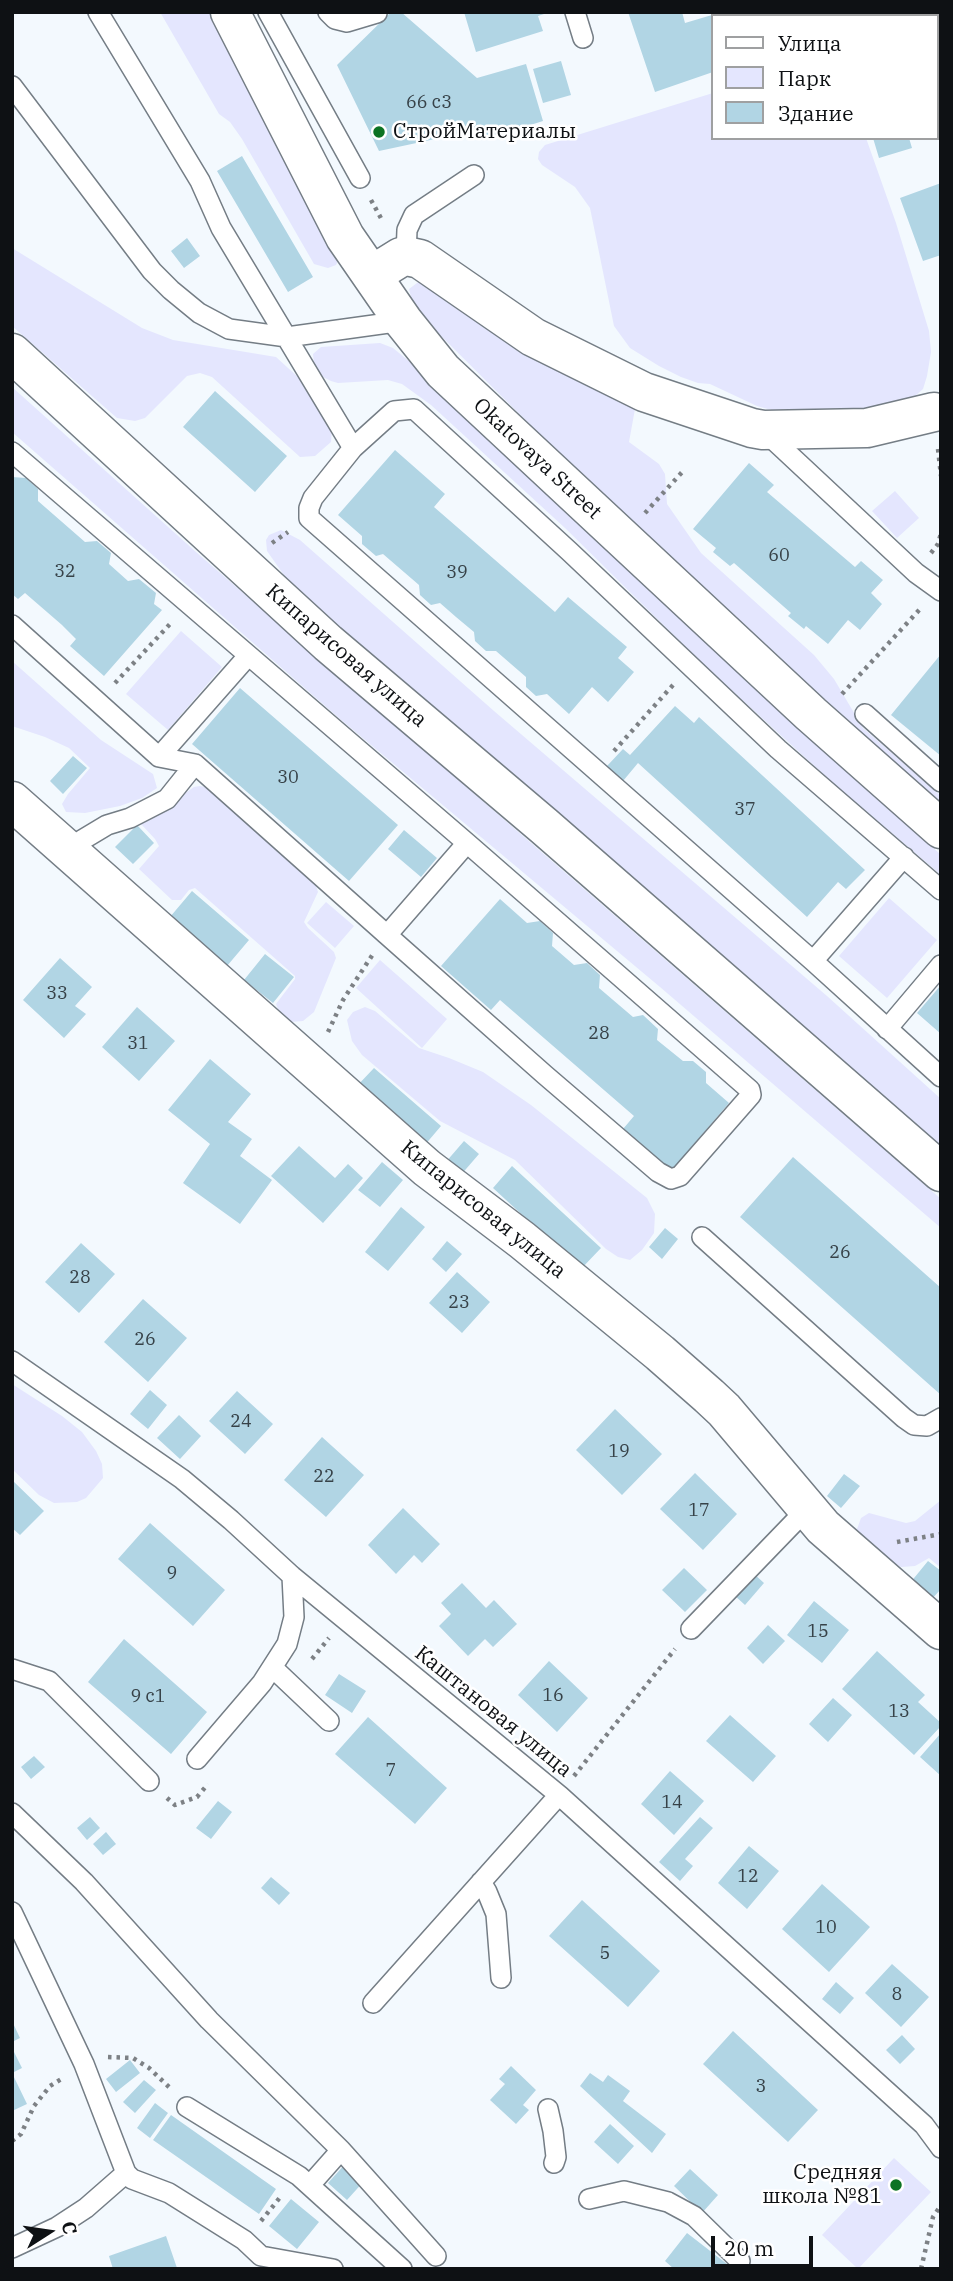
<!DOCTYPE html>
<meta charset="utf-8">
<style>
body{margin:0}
#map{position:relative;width:953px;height:2281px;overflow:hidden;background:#f3f9fe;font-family:"IBM Plex Serif",serif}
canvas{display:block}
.frame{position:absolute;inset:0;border:14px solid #0e1114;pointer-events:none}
.legend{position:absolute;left:711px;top:14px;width:228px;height:126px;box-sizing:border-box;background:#fff;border:2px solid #9fa0a1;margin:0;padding:9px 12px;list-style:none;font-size:21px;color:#0e1114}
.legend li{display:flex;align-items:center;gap:14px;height:35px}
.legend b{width:35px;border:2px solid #9fa0a1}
.north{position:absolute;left:14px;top:2197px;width:70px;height:70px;-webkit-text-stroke:5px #fff;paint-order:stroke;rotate:78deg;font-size:19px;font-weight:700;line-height:28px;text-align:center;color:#0e1114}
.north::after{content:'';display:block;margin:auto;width:24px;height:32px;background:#0e1114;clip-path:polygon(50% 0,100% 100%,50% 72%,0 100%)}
.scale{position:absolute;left:711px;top:2236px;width:102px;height:32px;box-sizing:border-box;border:4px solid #0e1114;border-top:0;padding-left:9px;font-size:21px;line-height:24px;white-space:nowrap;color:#0e1114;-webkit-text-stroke:5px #fff;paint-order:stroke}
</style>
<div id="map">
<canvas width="953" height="2281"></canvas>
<div class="frame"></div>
<ul class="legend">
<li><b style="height:9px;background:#fff"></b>Улица</li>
<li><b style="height:19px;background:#e4e6fe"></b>Парк</li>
<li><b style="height:19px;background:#b1d5e4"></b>Здание</li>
</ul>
<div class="north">С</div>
<div class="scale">20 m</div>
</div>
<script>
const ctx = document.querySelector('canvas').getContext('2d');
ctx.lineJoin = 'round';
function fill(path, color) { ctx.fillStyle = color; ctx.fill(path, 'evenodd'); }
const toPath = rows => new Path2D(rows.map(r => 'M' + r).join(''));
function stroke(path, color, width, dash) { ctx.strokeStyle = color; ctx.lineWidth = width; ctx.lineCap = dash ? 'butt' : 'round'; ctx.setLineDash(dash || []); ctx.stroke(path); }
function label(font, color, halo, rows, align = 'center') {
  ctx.font = font + ' "IBM Plex Serif",serif'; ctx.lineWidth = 5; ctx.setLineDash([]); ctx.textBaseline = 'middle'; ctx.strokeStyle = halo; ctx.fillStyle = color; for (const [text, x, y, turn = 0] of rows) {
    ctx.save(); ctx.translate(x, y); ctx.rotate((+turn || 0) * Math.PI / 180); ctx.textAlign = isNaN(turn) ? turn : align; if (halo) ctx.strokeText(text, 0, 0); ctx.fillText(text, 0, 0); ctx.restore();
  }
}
fill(toPath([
 [160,12,213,12,340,256,336,265,328,268,314,264,242,139,230,122,219,114],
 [713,93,713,138,866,138,896,223,929,331,931,352,927,376,923,389,913,398,901,403,852,411,786,414,757,406,710,384,698,383,681,377,659,366,630,348,614,326,590,208,575,187,542,165,538,159,539,152,545,145],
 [12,248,142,328,173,340,276,357,299,378,332,430,331,442,315,456,300,457,212,377,200,373,187,376,145,418,135,421,117,418,12,326],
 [421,280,635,409,629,442,659,464,665,474,667,504,701,553,814,655,834,679,863,728,941,796,941,814,640,534,437,332,412,301,409,289],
 [380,343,393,348,410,362,513,456,941,855,941,875,833,783,705,666,565,528,431,405,402,384,388,380,338,383,331,381,323,377,314,364,313,354,321,347],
 [12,387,196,552,941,1199,941,1228,660,987,340,719,12,432],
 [895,491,919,518,897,538,872,511],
 [281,530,300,540,494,711,827,996,941,1099,941,1146,338,627,286,578,267,551,266,540,269,535],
 [181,631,222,667,168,730,126,694],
 [12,661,101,740,153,774,157,788,142,798,120,806,85,813,66,812,62,804,68,794,90,768,69,748,45,737,12,726],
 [200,786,210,788,316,886,318,892,304,922,308,928,334,952,336,958,314,1012,303,1021,290,1022,280,1014,276,1004,295,979,295,976,195,888,189,890,181,900,172,900,139,869,159,846,155,839,141,824,141,819,161,810,194,787],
 [889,898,937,940,887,998,839,956],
 [326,902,354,926,335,948,307,923],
 [380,960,447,1019,422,1048,356,988],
 [365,1007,375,1011,419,1048,449,1058,483,1072,531,1105,647,1198,655,1214,654,1233,642,1250,630,1260,618,1257,606,1249,515,1160,440,1121,362,1055,352,1041,347,1020,353,1012],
 [12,1384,62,1416,82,1432,96,1451,102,1464,103,1478,86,1498,77,1502,54,1503,39,1495,12,1469],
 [941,1500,941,1568,929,1558,915,1566,901,1567,883,1558,861,1542,857,1529,861,1518,869,1513,906,1523,915,1521],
 [894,2158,931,2192,858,2269,822,2235]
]), '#e4e6fe');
fill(toPath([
 [391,12,401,12,477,78,526,64,543,121,486,139,482,129,379,151,337,65],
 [464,12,547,12,547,13,538,16,543,31,476,52],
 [628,12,682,12,685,23,722,12,723,16,713,16,713,72,655,92],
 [743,12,772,12,773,16,744,16],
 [804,12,830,12,831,16,805,16],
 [928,12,941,12,941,50,937,52,937,16,919,16],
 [561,61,571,95,543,103,533,69],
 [873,138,909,138,912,148,879,158],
 [242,156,313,277,288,292,217,171],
 [941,183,941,255,923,261,900,198],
 [187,238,200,256,184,268,171,251],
 [215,391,287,456,255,492,183,427],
 [395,450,445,494,434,507,555,612,568,597,627,647,618,658,634,672,608,702,592,687,569,714,547,694,536,696,526,687,526,677,496,651,486,651,475,641,474,632,456,617,440,603,431,605,420,595,419,585,383,554,376,556,362,544,362,536,338,515],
 [749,463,774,485,767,492,855,567,861,561,883,580,871,593,882,604,860,630,848,620,828,644,806,626,804,629,788,616,791,613,734,563,730,566,713,552,716,548,693,529],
 [12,477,26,478,38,489,38,501,85,542,97,541,111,553,109,564,128,581,139,579,156,593,154,604,162,610,104,676,70,646,76,639,62,625,25,593,18,599,12,594],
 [941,654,941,756,891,715],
 [240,688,398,825,349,881,192,744],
 [675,706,694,723,699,717,865,870,846,889,838,882,807,917,638,763,623,781,607,766,623,749,630,755],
 [73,756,87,768,63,794,50,781],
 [137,825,154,843,133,864,115,847],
 [404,830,437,858,421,877,388,849],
 [192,891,249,940,227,966,170,917],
 [500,899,527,923,540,921,553,933,552,946,574,965,587,963,600,975,599,988,633,1017,643,1015,658,1029,657,1040,683,1061,693,1061,706,1072,706,1083,729,1103,671,1171,623,1129,634,1116,500,1000,491,1010,441,966],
 [265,954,294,977,273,1003,244,980],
 [60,958,92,987,75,1006,86,1014,64,1038,23,1000],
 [941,985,941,1034,917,1013],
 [137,1007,175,1041,139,1081,102,1047],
 [210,1059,251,1094,228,1122,252,1139,240,1156,272,1180,240,1224,183,1183,210,1144,168,1110],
 [374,1068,441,1126,424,1146,356,1087],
 [464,1141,479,1154,460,1176,445,1163],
 [299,1146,335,1178,348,1164,363,1178,323,1223,271,1176],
 [793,1157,941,1288,941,1395,740,1217],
 [382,1162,403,1180,380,1207,358,1190],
 [512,1166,601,1248,581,1269,493,1188],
 [401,1207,425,1227,388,1271,365,1252],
 [665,1228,678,1239,662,1259,649,1247],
 [447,1241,462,1254,446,1272,432,1259],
 [81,1243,115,1274,79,1313,45,1282],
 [457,1272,490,1302,462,1333,429,1303],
 [143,1299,187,1338,148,1382,104,1342],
 [150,1390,167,1405,148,1429,130,1414],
 [237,1391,273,1424,245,1454,209,1421],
 [615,1409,662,1454,622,1495,576,1450],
 [179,1415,201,1436,180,1459,157,1438],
 [322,1437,364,1475,326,1517,284,1480],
 [695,1473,737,1514,703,1550,660,1509],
 [844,1474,860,1486,841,1508,827,1496],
 [12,1480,44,1511,20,1535,12,1528],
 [403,1508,440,1544,422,1563,414,1555,396,1574,368,1545],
 [150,1523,225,1590,193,1626,118,1559],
 [928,1561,941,1571,941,1589,931,1600,910,1583],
 [684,1568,707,1590,685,1612,662,1590],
 [753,1573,764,1583,745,1605,734,1595],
 [462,1583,486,1608,494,1600,517,1624,493,1647,485,1639,468,1656,439,1626,451,1614,441,1603],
 [814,1601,849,1630,822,1663,787,1635],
 [768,1625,785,1641,763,1664,747,1648],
 [124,1639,207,1712,171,1754,88,1682],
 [877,1651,925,1695,918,1702,941,1723,941,1726,914,1755,842,1689],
 [549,1661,588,1698,557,1732,518,1695],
 [339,1674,366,1691,352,1713,325,1695],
 [833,1698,852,1715,828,1742,809,1724],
 [730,1715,776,1756,753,1782,706,1741],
 [368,1717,447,1788,415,1824,335,1754],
 [941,1733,941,1776,920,1757],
 [34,1756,45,1767,31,1779,21,1767],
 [670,1771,704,1801,674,1835,641,1804],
 [218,1801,232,1812,211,1839,196,1828],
 [90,1817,100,1828,87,1840,77,1828],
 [700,1817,713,1828,685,1859,693,1866,680,1881,659,1862],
 [106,1832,116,1844,103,1855,93,1844],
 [749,1846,779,1871,747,1909,718,1883],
 [271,1877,290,1893,279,1905,261,1888],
 [822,1884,870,1927,829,1972,782,1929],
 [582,1900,660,1971,628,2007,549,1936],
 [892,1964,929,1997,901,2027,865,1993],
 [836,1982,854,1998,840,2014,822,1999],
 [12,2021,20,2038,12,2042],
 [733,2031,818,2110,788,2142,703,2064],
 [902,2035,915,2049,900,2064,886,2050],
 [12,2048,22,2068,12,2073,27,2104,12,2111],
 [130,2060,140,2073,116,2092,106,2079],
 [511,2066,536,2090,523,2105,529,2110,516,2124,490,2100,505,2084,499,2079],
 [590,2073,603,2082,608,2075,630,2091,623,2101,666,2134,652,2153,580,2086],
 [144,2080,156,2090,135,2113,123,2102],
 [155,2103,168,2113,150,2138,137,2128],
 [171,2115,276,2189,259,2214,153,2140],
 [610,2124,634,2146,618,2164,594,2142],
 [346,2163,365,2180,347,2200,328,2183],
 [690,2169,718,2195,702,2213,674,2186],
 [291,2199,319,2222,297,2249,269,2226],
 [687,2233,727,2264,723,2269,674,2269,665,2261],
 [166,2236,177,2268,113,2269,109,2256]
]), '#b1d5e4');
const lane = toPath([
 [98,12,200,181,221,228,353,448],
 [268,12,360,178],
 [328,12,335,19,347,22,377,13],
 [575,12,583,38],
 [12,86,152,271,171,290,199,313,229,329,287,337,403,321],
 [406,256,407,230,414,215,474,175],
 [765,432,916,573,941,591],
 [12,452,467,843,750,1090,751,1095,680,1176,671,1179,658,1172,545,1075,387,935],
 [12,625,159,757,195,764,387,935,467,843],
 [865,714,941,782],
 [159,757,248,656],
 [70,852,82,840,107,825,130,818,167,799,195,764],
 [941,890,778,749,569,551,414,409,394,411,353,448,313,498,309,508,309,518,813,961,941,1077],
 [813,961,904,857],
 [887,1029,941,965],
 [702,1237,904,1418,914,1425,927,1426,941,1418],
 [12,1361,182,1479,231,1520,292,1576,559,1795,924,2125,941,2148],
 [691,1629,806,1510],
 [273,1668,329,1721],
 [12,1669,49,1681,149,1781],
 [197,1759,262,1683,287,1644,294,1617,292,1576],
 [12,1813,84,1882,209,2020,341,2150,310,2185],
 [481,1882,487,1892,496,1914,501,1978],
 [12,1912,84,2064,126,2173,132,2179,169,2193,244,2240,261,2256,333,2269],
 [373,2003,559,1795],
 [187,2107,299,2176,402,2269],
 [548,2109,553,2131,556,2157,554,2163],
 [341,2150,436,2256],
 [589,2199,624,2191,668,2202,694,2216,740,2261],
 [12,2248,57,2227,86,2208,126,2173]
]);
const street = toPath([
 [372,275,401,257,406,256,420,259,533,337,644,392,752,428,763,430,867,428,934,412],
 [12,353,328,643,544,826,941,1172],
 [12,801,427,1168,522,1240,660,1353,709,1396,724,1410,823,1527,941,1630]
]);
const secondary = toPath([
 [230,12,345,237,403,321,443,371,811,714,941,829]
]);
stroke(lane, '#747d85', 22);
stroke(street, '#747d85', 41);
stroke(secondary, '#747d85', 41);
stroke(toPath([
 [371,200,382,220],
 [938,449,941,476],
 [645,513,684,470],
 [272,543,288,532],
 [931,553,938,544,941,533],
 [115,683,171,623],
 [842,694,921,608],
 [614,751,673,685],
 [328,1032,343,1000,373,954],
 [897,1542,941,1534],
 [312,1659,329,1638],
 [574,1776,675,1649],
 [167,1798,175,1805,197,1797,208,1784],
 [108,2057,133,2058,149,2068,169,2087],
 [12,2141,21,2134,34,2106,50,2086,63,2078],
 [261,2221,282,2195],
 [921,2269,933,2217,941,2205]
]), '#7d8185', 4.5, [3.5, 5]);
stroke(lane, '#fff', 19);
stroke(street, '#fff', 38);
stroke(secondary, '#fff', 38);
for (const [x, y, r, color] of [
 [379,132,7,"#0c7323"],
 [896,2185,7,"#0c7323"]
]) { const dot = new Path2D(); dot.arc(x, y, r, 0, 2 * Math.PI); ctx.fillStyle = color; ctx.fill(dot); stroke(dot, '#fff', 2.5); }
label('18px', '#374248', null, [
 ["66 с3",429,103],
 ["60",779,556],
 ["32",65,572],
 ["39",457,573],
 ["30",288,778],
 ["37",745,810],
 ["33",57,994],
 ["28",599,1034],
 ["31",138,1044],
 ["26",840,1253],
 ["28",80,1278],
 ["23",459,1303],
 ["26",145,1340],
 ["24",241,1422],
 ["19",619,1452],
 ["22",324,1477],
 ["17",699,1511],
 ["9",172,1574],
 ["15",818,1632],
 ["16",553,1696],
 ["9 с1",148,1697],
 ["13",899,1712],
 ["7",391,1771],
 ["14",672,1803],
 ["12",748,1877],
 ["10",826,1928],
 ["5",605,1954],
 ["8",897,1995],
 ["3",761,2087]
]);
label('21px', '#0e1114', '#fff', [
 ["СтройМатериалы",393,132],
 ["Средняя",882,2173,"right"],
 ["школа №81",882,2197,"right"]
], 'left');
label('21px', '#0e1114', '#fff', [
 ["Okatovaya Street",537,459,43],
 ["Кипарисовая улица",346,656,41],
 ["Кипарисовая улица",483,1210,39],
 ["Каштановая улица",493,1712,39]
]);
</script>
